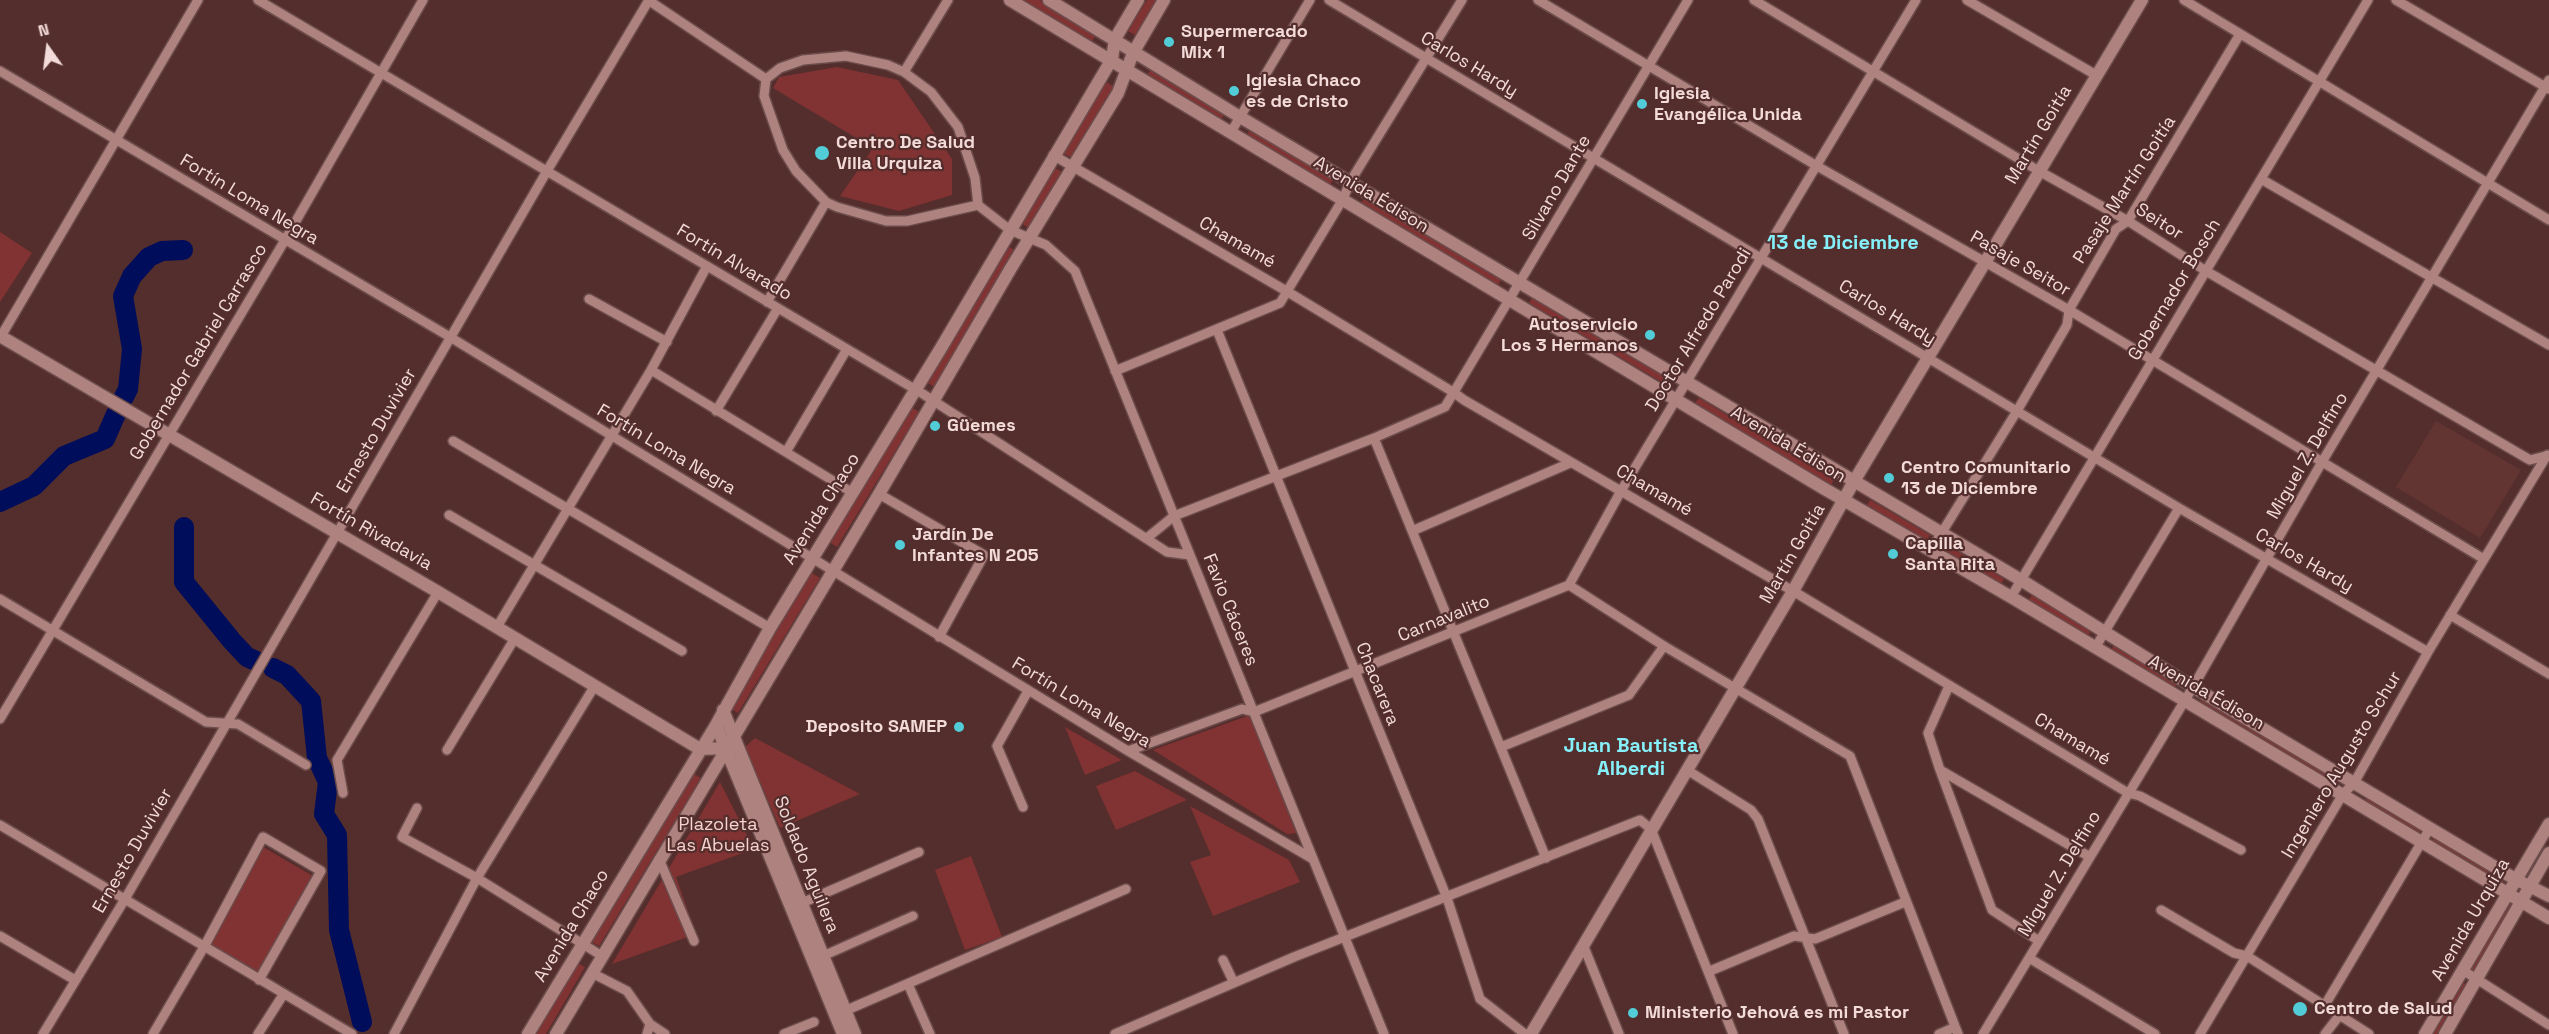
<!DOCTYPE html>
<meta charset="utf-8">
<style>
body{margin:0}
#map{position:relative;width:2549px;height:1034px;overflow:hidden;background:#532e2c;font-family:"Space Grotesk",sans-serif}
canvas{display:block}
.north{position:absolute;left:18px;top:18px;width:60px;height:60px;-webkit-text-stroke:4px #532e2c;paint-order:stroke;rotate:346deg;font-size:16px;font-weight:700;line-height:24px;text-align:center;color:#f3dbd9}
.north::after{content:'';display:block;margin:auto;width:21px;height:27px;background:#f3dbd9;clip-path:polygon(50% 0,100% 100%,50% 72%,0 100%)}
</style>
<div id="map">
<canvas width="2549" height="1034"></canvas>
<div class="north">N</div>
</div>
<script>
const ctx = document.querySelector('canvas').getContext('2d');
ctx.lineJoin = 'round';
function fill(path, color) { ctx.fillStyle = color; ctx.fill(path, 'evenodd'); }
const toPath = rows => new Path2D(rows.map(r => 'M' + r).join(''));
function stroke(path, color, width, dash) { ctx.strokeStyle = color; ctx.lineWidth = width; ctx.lineCap = dash ? 'butt' : 'round'; ctx.setLineDash(dash || []); ctx.stroke(path); }
function label(font, color, halo, rows, align = 'center') {
  ctx.font = font + ' "Space Grotesk",sans-serif'; ctx.lineWidth = 4.5; ctx.setLineDash([]); ctx.textBaseline = 'middle'; ctx.strokeStyle = halo; ctx.fillStyle = color; for (const [text, x, y, turn = 0] of rows) {
    ctx.save(); ctx.translate(x, y); ctx.rotate((+turn || 0) * Math.PI / 180); ctx.textAlign = isNaN(turn) ? turn : align; if (halo) ctx.strokeText(text, 0, 0); ctx.fillText(text, 0, 0); ctx.restore();
  }
}
fill(toPath([
 [2436,421,2521,470,2480,538,2396,487]
]), '#623533');
fill(toPath([
 [1023,0,1040,0,1097,34,1092,41],
 [1147,0,1158,0,1137,36,1128,31],
 [837,67,898,80,952,159,952,195,899,211,840,196,873,148,773,88,779,77],
 [1151,69,1224,115,1221,120,1147,75],
 [1106,82,1115,87,1072,158,1063,153],
 [1250,130,1333,180,1330,185,1247,135],
 [1053,167,1062,172,1029,228,1021,223],
 [1364,199,1501,280,1498,285,1360,204],
 [0,232,32,253,0,302],
 [1008,246,1017,252,935,387,926,382],
 [1532,298,1668,379,1665,384,1529,303],
 [1699,398,1834,480,1831,485,1695,403],
 [911,407,919,412,837,547,829,542],
 [1870,500,1930,535,1927,540,1867,505],
 [1945,544,2004,579,2001,584,1942,550],
 [812,573,820,578,738,713,730,708],
 [2032,595,2091,631,2087,637,2028,601],
 [2114,645,2177,684,2173,689,2111,650],
 [2201,700,2337,780,2335,783,2199,704],
 [1250,715,1296,833,1287,834,1153,750],
 [1065,727,1122,760,1085,775],
 [755,738,860,794,780,828,745,747],
 [1135,771,1187,800,1116,830,1096,786],
 [692,773,701,778,599,946,590,941],
 [720,782,754,849,676,877,696,934,612,964],
 [2367,797,2422,830,2420,833,2365,801],
 [1190,806,1289,860,1300,882,1213,916,1190,862,1211,855],
 [2434,837,2504,880,2502,883,2432,841],
 [263,847,313,876,258,971,209,944],
 [971,856,1002,937,965,950,935,870],
 [2513,899,2516,901,2474,971,2470,969],
 [576,962,585,967,546,1034,534,1034],
 [2463,983,2466,984,2437,1034,2433,1034]
]), '#813232');
stroke(toPath([
 [124,397,128,389,132,349,123,296,132,276,149,257,162,251,183,250],
 [0,502,34,486,64,456,105,439,116,414],
 [184,527,184,582,232,641,247,657,256,661],
 [273,668,287,675,311,701,317,758,328,782,324,814,337,835,339,930,362,1022]
]), '#000d5a', 20);
const street = toPath([
 [258,0,923,394,1167,552,1190,555],
 [648,0,766,79],
 [1329,0,2179,508,2428,652],
 [1538,0,1817,166,2069,310,2484,559],
 [1754,0,2039,171,2128,221,2206,271,2530,460,2549,455],
 [1967,0,2096,75],
 [2184,0,2549,220],
 [2396,0,2549,89],
 [0,71,450,337,1128,751,1313,859],
 [904,72,948,0],
 [1231,132,1310,0],
 [1053,155,1288,292,1453,392,1464,400,1793,591,2128,793,2140,796,2241,850],
 [2261,179,2549,345],
 [978,205,907,221,886,221,837,207,826,202,796,171,783,150,764,96,766,79,780,68,803,60,846,56,888,65,904,72,931,92,958,127,975,178,978,205,1010,230,1046,245,1075,271,1384,1034],
 [589,299,667,342],
 [767,302,826,202],
 [1217,330,1447,898,1480,999,1525,1034],
 [0,338,198,0],
 [651,370,853,493],
 [1115,371,1280,303,1343,199,1350,182,1462,0],
 [716,411,778,308],
 [1374,438,1546,858],
 [453,441,770,628],
 [786,452,847,349],
 [879,494,984,555,939,637],
 [449,515,682,651],
 [1412,531,1570,463],
 [1147,538,1174,516,1374,438,1445,407,1688,0],
 [1931,550,2017,411,2067,325,2069,310,2116,229,2128,221,2240,34],
 [1569,585,1621,491,1916,0],
 [1569,585,1664,646,1850,756,1958,1034],
 [2011,597,2368,0],
 [0,599,206,722,238,724,306,765],
 [2450,615,2549,674],
 [497,627,651,370,707,266],
 [2095,648,2179,508],
 [1949,686,1928,733,1940,770,1992,910,2039,941],
 [0,719,285,240,423,0],
 [1501,747,1629,695,1664,646],
 [447,750,515,638],
 [1128,751,1242,709,1254,712,1569,585],
 [1687,770,1751,810,1758,819,1844,1034],
 [1940,770,2090,857],
 [343,793,337,760,438,592],
 [1023,807,997,746,1028,691],
 [417,808,402,837,477,878,602,956],
 [0,825,352,1034],
 [659,859,694,941],
 [802,903,919,852],
 [2161,910,2234,953,2247,956,2369,1034],
 [0,936,75,980],
 [1584,947,1619,1034],
 [823,956,913,916],
 [2029,958,2155,1034],
 [1223,960,1234,983],
 [1710,971,1794,936,1815,939,1905,902],
 [2464,971,2549,1025],
 [592,973,627,991,650,1024,647,1034],
 [908,984,930,1034],
 [2325,1005,2430,828],
 [840,1013,1126,889],
 [650,1024,665,1034],
 [43,1034,125,899,547,171,649,0],
 [153,1034,204,947,263,837,321,871,259,980],
 [258,1034,283,995],
 [394,1034,477,878,594,687],
 [784,1034,814,1022],
 [1115,1034,1294,957,1640,820,1651,829,1733,1034],
 [1939,1034,1955,1027],
 [1983,1034,2193,687,2322,462,2549,80],
 [2200,1034,2343,794,2354,783,2428,652,2547,455],
 [2325,1034,2339,1016]
]);
const secondary = toPath([
 [1010,0,1823,488,2011,597,2549,918],
 [1049,0,1240,117,2021,580,2193,687,2515,879,2549,896],
 [0,336,438,592,700,749,726,748],
 [723,710,855,1034],
 [716,725,843,1034],
 [528,1034,716,725,770,628,941,348,1112,59,1115,39,1138,0],
 [556,1034,879,494,1011,268,1118,93,1133,53,1164,0],
 [1531,1034,1793,591,1853,483,2142,0],
 [2425,1034,2549,824],
 [2445,1034,2549,853]
]);
stroke(street, '#6c4c4b', 12);
stroke(secondary, '#6c4c4b', 15);
stroke(street, '#ad827f', 9);
stroke(secondary, '#ad827f', 12);
for (const [x, y, r, color] of [
 [1169,42,6,"#52ccd6"],
 [1234,91,6,"#52ccd6"],
 [1642,104,6,"#52ccd6"],
 [822,153,8,"#52ccd6"],
 [1650,335,6,"#52ccd6"],
 [935,426,6,"#52ccd6"],
 [1889,478,6,"#52ccd6"],
 [900,545,6,"#52ccd6"],
 [1893,554,6,"#52ccd6"],
 [959,727,6,"#52ccd6"],
 [2300,1009,8,"#52ccd6"],
 [1633,1013,6,"#52ccd6"]
]) { const dot = new Path2D(); dot.arc(x, y, r, 0, 2 * Math.PI); ctx.fillStyle = color; ctx.fill(dot); stroke(dot, '#532e2c', 2); }
label('bold 18px', '#f3dbd9', '#532e2c', [
 ["Supermercado",1181,32],
 ["Mix 1",1181,53],
 ["Iglesia Chaco",1246,81],
 ["es de Cristo",1246,102],
 ["Iglesia",1654,94],
 ["Evangélica Unida",1654,115],
 ["Centro De Salud",836,143],
 ["Villa Urquiza",836,164],
 ["Autoservicio",1638,325,"right"],
 ["Los 3 Hermanos",1638,346,"right"],
 ["Güemes",947,426],
 ["Centro Comunitario",1901,468],
 ["13 de Diciembre",1901,489],
 ["Jardín De",912,535],
 ["Infantes N 205",912,556],
 ["Capilla",1905,544],
 ["Santa Rita",1905,565],
 ["Deposito SAMEP",947,727,"right"],
 ["Centro de Salud",2314,1009],
 ["Ministerio Jehová es mi Pastor",1645,1013]
], 'left');
label('18px', '#f3dbd9', '#532e2c', [
 ["Carlos Hardy",1469,65,31],
 ["Martín Goitía",2039,135,-59],
 ["Silvano Dante",1557,188,-60],
 ["Pasaje Martín Goitía",2125,190,-57],
 ["Avenida Édison",1371,195,31],
 ["Fortín Loma Negra",249,200,31],
 ["Seitor",2159,222,32],
 ["Chamamé",1237,243,30],
 ["Fortín Alvarado",734,263,31],
 ["Pasaje Seitor",2020,264,30],
 ["Gobernador Bosch",2175,290,-59],
 ["Carlos Hardy",1887,313,31],
 ["Doctor Alfredo Parodi",1699,330,-59],
 ["Gobernador Gabriel Carrasco",199,352,-59],
 ["Ernesto Duvivier",377,431,-60],
 ["Avenida Édison",1788,445,31],
 ["Fortín Loma Negra",666,450,31],
 ["Miguel Z. Delfino",2308,456,-60],
 ["Chamamé",1654,491,30],
 ["Avenida Chaco",822,509,-58],
 ["Fortín Rivadavia",371,532,30],
 ["Martín Goitía",1793,554,-60],
 ["Carlos Hardy",2304,561,30],
 ["Favio Cáceres",1230,610,68],
 ["Carnavalito",1444,619,-22],
 ["Chacarera",1377,684,68],
 ["Avenida Édison",2206,693,30],
 ["Fortín Loma Negra",1081,703,31],
 ["Chamamé",2072,740,31],
 ["Ingeniero Augusto Schur",2342,765,-59],
 ["Ernesto Duvivier",133,851,-60],
 ["Soldado Aguilera",806,865,68],
 ["Miguel Z. Delfino",2060,874,-59],
 ["Avenida Urquiza",2471,920,-60],
 ["Avenida Chaco",572,926,-59]
]);
label('18px', '#f5d2cf', '#532e2c', [
 ["Plazoleta",718,825],
 ["Las Abuelas",718,846]
]);
label('bold 20px', '#85f0fa', '#532e2c', [
 ["13 de Diciembre",1843,244],
 ["Juan Bautista",1631,747],
 ["Alberdi",1631,770]
]);
</script>
